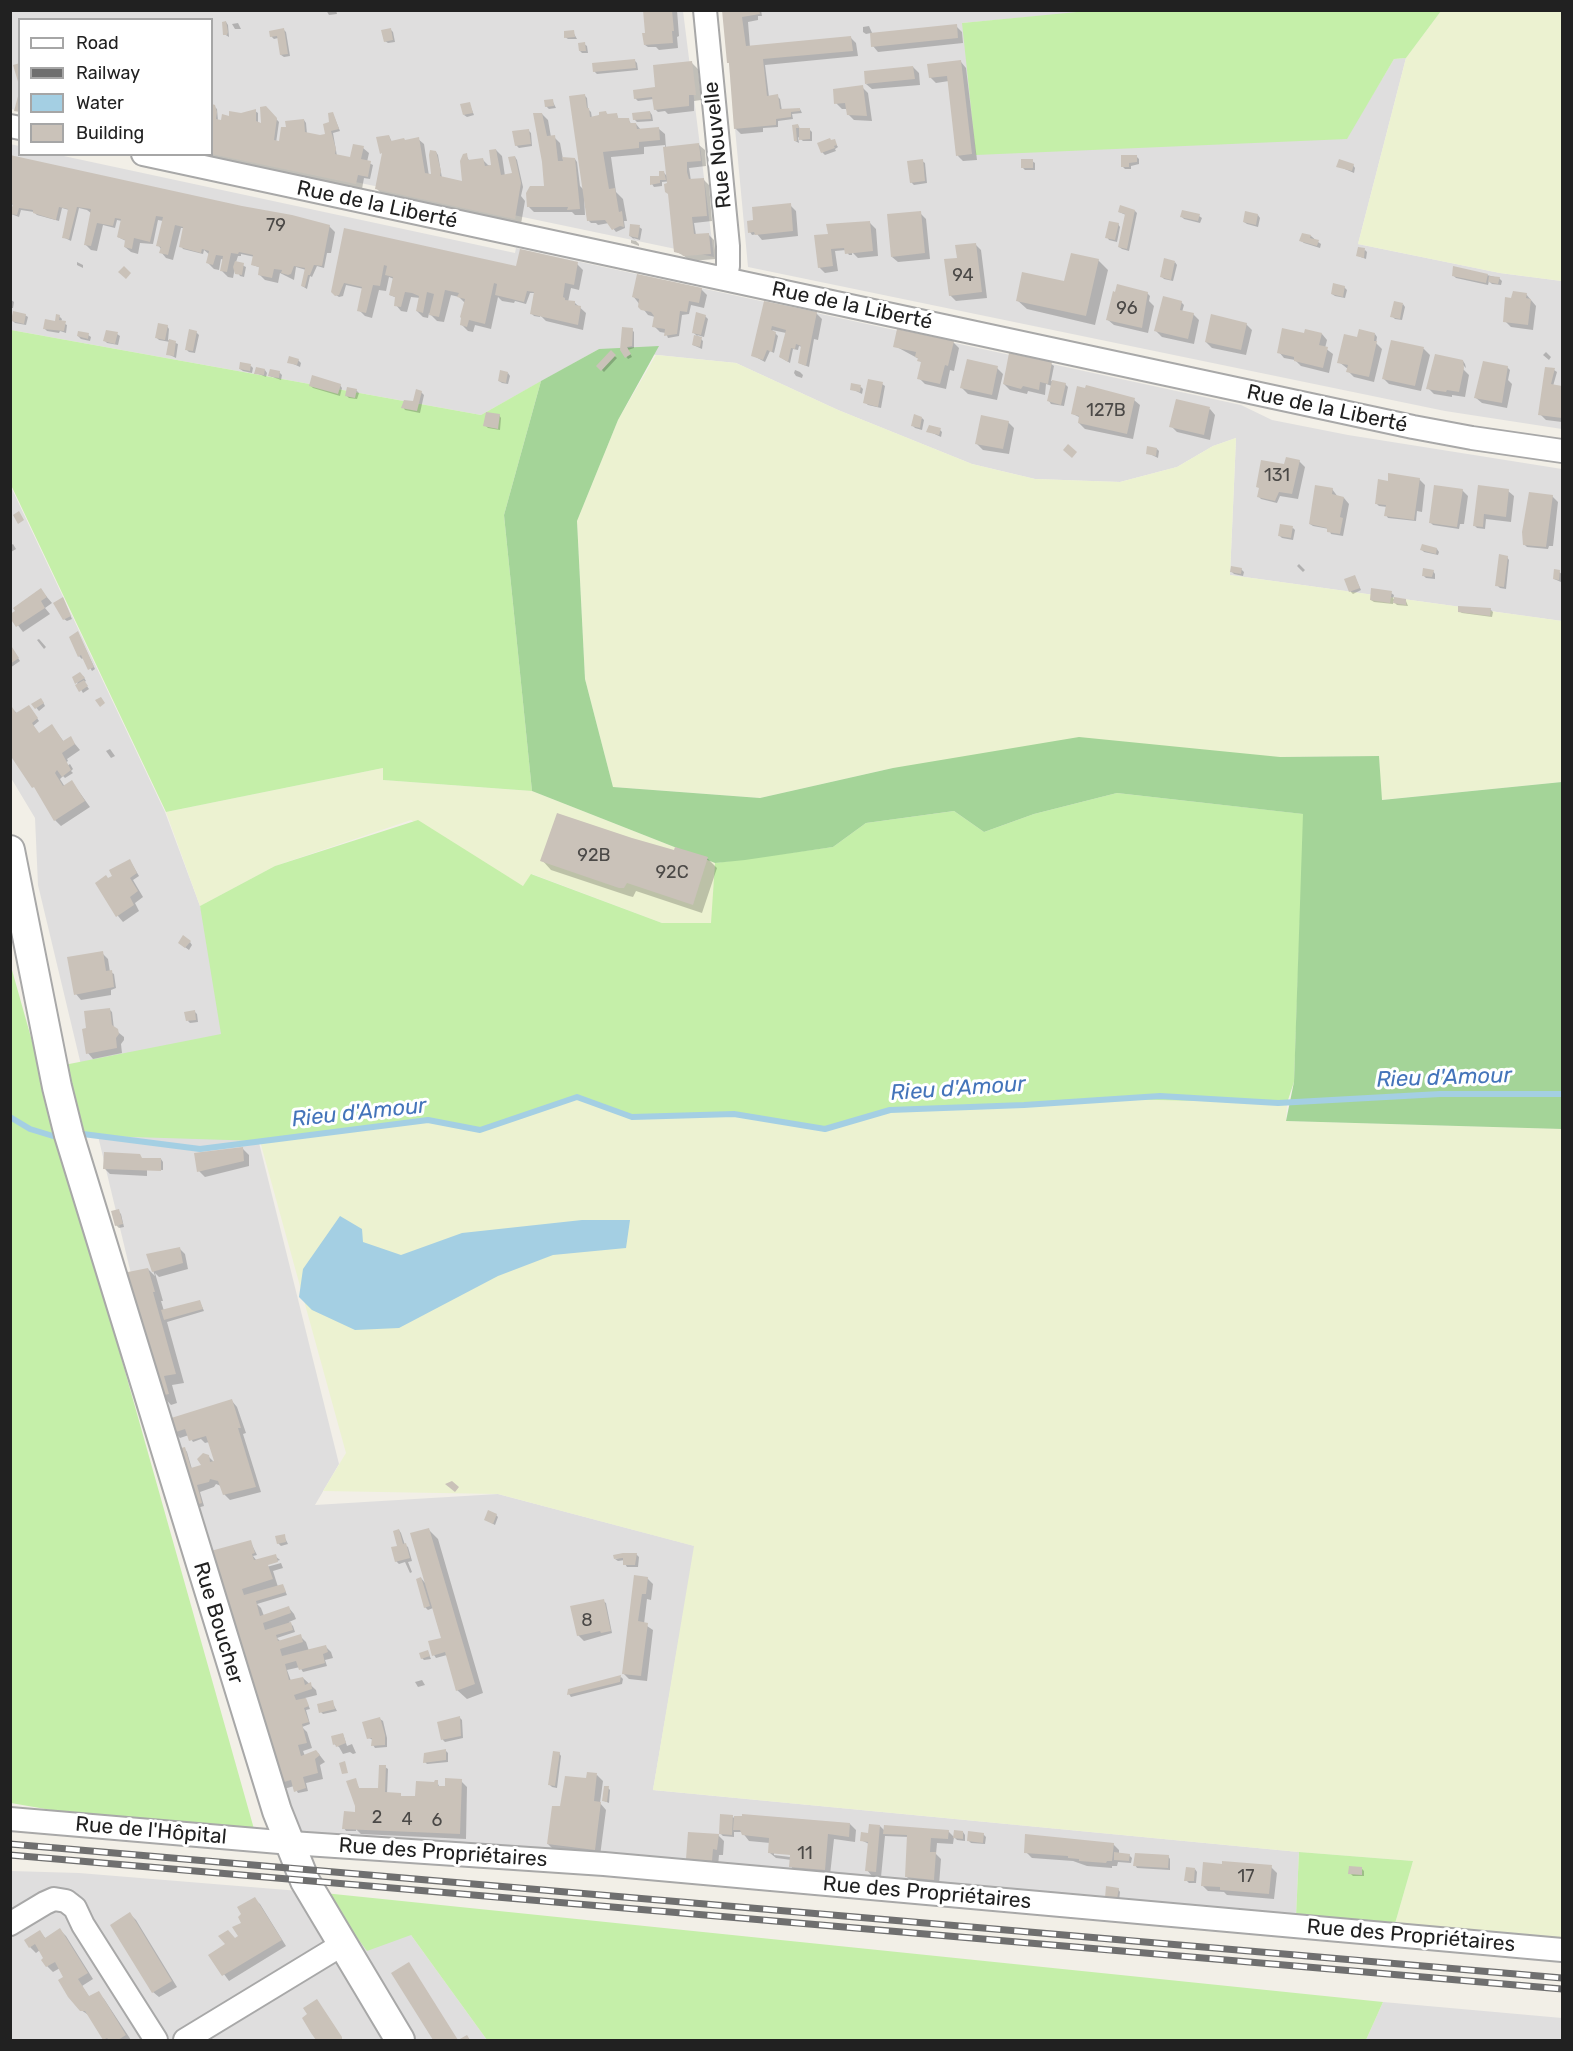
<!DOCTYPE html>
<meta charset="utf-8">
<style>
body{margin:0}
#map{position:relative;width:1573px;height:2051px;overflow:hidden;background:#f2efe7;font-family:Rubik,sans-serif}
canvas{display:block}
.frame{position:absolute;inset:0;border:12px solid #212121;pointer-events:none}
.legend{position:absolute;left:18px;top:18px;width:195px;height:138px;box-sizing:border-box;background:#fff;border:2px solid #a6a6a6;margin:0;padding:8px 10px;list-style:none;font-size:18px;color:#212121}
.legend li{display:flex;align-items:center;gap:12px;height:30px}
.legend b{width:30px;border:2px solid #a6a6a6}
</style>
<div id="map">
<canvas width="1573" height="2051"></canvas>
<div class="frame"></div>
<ul class="legend">
<li><b style="height:8px;background:#fff"></b>Road</li>
<li><b style="height:8px;background:#6f6f6f"></b>Railway</li>
<li><b style="height:16px;background:#a4cfe3"></b>Water</li>
<li><b style="height:16px;background:#cac2b9"></b>Building</li>
</ul>
</div>
<script>
const ctx = document.querySelector('canvas').getContext('2d');
ctx.lineJoin = 'round';
function fill(path, color) { ctx.fillStyle = color; ctx.fill(path, 'evenodd'); }
const toPath = rows => new Path2D(rows.map(r => 'M' + r).join(''));
function stroke(path, color, width, dash) { ctx.strokeStyle = color; ctx.lineWidth = width; ctx.lineCap = dash ? 'butt' : 'round'; ctx.setLineDash(dash || []); ctx.stroke(path); }
function label(font, color, halo, rows, align = 'center') {
  ctx.font = font + ' Rubik,sans-serif'; ctx.lineWidth = 6; ctx.setLineDash([]); ctx.textBaseline = 'middle'; ctx.strokeStyle = halo; ctx.fillStyle = color; for (const [text, x, y, turn = 0] of rows) {
    ctx.save(); ctx.translate(x, y); ctx.rotate((+turn || 0) * Math.PI / 180); ctx.textAlign = isNaN(turn) ? turn : align; if (halo) ctx.strokeText(text, 0, 0); ctx.fillText(text, 0, 0); ctx.restore();
  }
}
fill(toPath([
 [11,11,683,11,714,257,212,152,212,20,20,20,19,111,11,109],
 [724,11,1098,11,962,23,1346,139,1394,59,1406,58,1358,244,1500,273,1562,281,1562,429,1445,411,748,267],
 [10,144,19,146,20,154,59,155,515,253,516,248,1241,405,1272,420,1348,435,1562,469,1562,621,1230,575,1236,438,1213,446,1177,467,1120,482,1035,479,972,464,838,410,736,363,599,349,481,415,11,330],
 [10,485,165,812,200,906,339,1464,315,1505,498,1494,695,1546,653,1790,1299,1852,1295,1938,300,1833,142,1320,38,885,35,818,11,778],
 [11,1871,79,1873,324,1893,411,1935,487,2040,11,2040],
 [1383,2002,1562,2018,1562,2040,1366,2040]
]), '#dfdede');
fill(toPath([
 [1441,11,1562,11,1562,281,1500,273,1358,244,1406,58],
 [656,355,736,363,838,410,972,464,1035,479,1120,482,1177,467,1213,446,1236,438,1230,575,1562,621,1562,782,1381,800,1379,756,1280,757,893,768,760,798,613,787,585,679,577,521,618,420],
 [383,768,383,780,532,791,715,863,712,923,662,923,532,874,523,886,411,820,275,866,200,906,166,812],
 [1160,1096,1287,1103,1286,1121,1562,1129,1562,1951,1392,1934,1413,1861,1299,1852,653,1790,694,1546,498,1494,323,1491,346,1453,260,1141,428,1120,480,1130,577,1097,632,1117,726,1114,825,1129,890,1110]
]), '#ecf2d1');
fill(toPath([
 [1098,10,1441,10,1441,11,1406,58,1394,59,1347,139,976,155,962,23],
 [11,330,481,415,541,381,504,515,532,791,383,780,383,768,166,812,11,485],
 [1117,793,1304,814,1294,1082,1287,1103,1116,1099,890,1110,825,1129,726,1114,632,1117,577,1097,480,1130,428,1120,260,1141,69,1135,59,1066,221,1034,200,906,275,866,418,820,523,886,531,874,662,923,711,923,715,863,833,847,866,823,954,811,984,832,1034,814],
 [10,963,254,1829,103,1819,11,1803],
 [1299,1852,1413,1861,1392,1934,1295,1938],
 [324,1893,1383,2002,1366,2040,487,2040,411,1935,367,1951]
]), '#c5efa9');
fill(toPath([
 [659,346,618,420,577,521,585,679,613,787,760,798,893,768,1079,737,1280,757,1379,756,1382,800,1562,782,1562,1129,1286,1121,1294,1082,1303,814,1117,793,1034,814,984,832,954,811,866,823,833,847,745,860,715,863,532,791,504,515,541,381,599,349]
]), '#a4d498');
fill(toPath([
 [340,1216,362,1229,363,1242,401,1255,462,1233,582,1220,630,1220,626,1248,553,1255,498,1276,399,1328,355,1330,312,1310,299,1297,303,1269]
]), '#a4cfe3');
fill(toPath([
 [326,10,336,10,337,14,329,15],
 [644,10,677,10,679,36,677,37,678,48,659,50,656,47,648,47,645,45,647,35],
 [723,10,761,10,762,16,758,16,758,20,748,22,750,47,851,38,856,43,858,56,765,65,769,97,777,96,780,99,782,111,800,109,802,113,792,114,793,119,778,121,778,127,763,128,763,132,741,134,735,128,734,100],
 [226,22,228,25,229,37,224,34],
 [238,23,241,29,235,29,232,24],
 [869,26,873,35,956,26,962,32,963,43,878,52,873,46,871,33,866,34,863,32,863,27],
 [283,29,286,32,290,56,284,57,281,55,278,38,274,39,271,36],
 [391,30,393,32,395,42,388,43,385,41],
 [573,32,577,39,568,39,565,37],
 [584,44,587,46,588,53,582,53,580,51],
 [635,61,637,63,638,70,597,74,594,71],
 [961,62,966,68,977,160,963,161,958,156,949,81,936,83,930,77],
 [692,63,698,69,701,100,694,101,694,111,668,114,665,111,658,112,655,109,654,99,638,101,635,98,658,89],
 [913,67,919,73,920,85,872,89,866,84],
 [862,87,868,93,872,121,854,120,848,114,848,109,842,109,836,103],
 [585,96,587,98,588,109,591,112,592,118,606,113,609,115,617,115,619,120,628,119,632,125,636,124,641,130,659,129,665,134,666,148,699,145,705,150,706,166,689,168,691,181,703,179,709,185,712,221,694,223,696,235,708,234,714,240,716,259,690,261,684,256,675,251,672,181,662,182,662,186,654,187,652,184,661,177,663,172,667,176,665,145,644,147,644,154,611,157,616,192,623,199,627,221,624,221,625,228,616,232,609,223,598,225,596,223,591,223,589,221,584,197,585,215,575,215,572,212,534,212,528,206,546,188,542,114,548,120,551,137,554,137,560,143,563,159,575,159,577,162,580,186,585,191,570,97],
 [552,100,556,108,549,109,546,106],
 [469,103,474,115,467,117,464,115],
 [212,105,217,109,218,121,222,122,230,118,255,111,258,113,258,123,263,125,266,108,279,122,276,143,285,145,304,120,306,123,307,134,320,137,326,135,333,114,340,131,333,133,337,156,351,159,363,148,369,153,367,162,373,165,370,179,364,178,362,189,200,154,212,154],
 [650,112,652,115,653,121,637,122,634,119],
 [798,125,800,129,809,129,812,132,812,141,803,141,798,137,799,143,795,141,793,126],
 [528,130,531,133,532,146,519,148,516,145],
 [389,136,392,142,406,142,418,139,424,144,429,176,436,177,436,152,438,155,442,178,467,184,466,155,470,162,483,160,488,165,493,167,496,150,502,156,505,176,513,175,515,157,517,160,523,187,521,196,525,201,521,224,383,195,377,189,383,155,382,153],
 [834,141,838,147,835,149,836,151,825,155,822,152],
 [1136,156,1139,159,1139,164,1131,166,1131,169,1125,169,1123,167],
 [10,157,329,226,335,232,331,253,327,253,324,268,317,266,312,277,310,276,307,289,302,286,306,270,296,267,294,280,280,273,278,283,265,280,260,275,261,268,253,265,255,257,241,254,241,256,238,256,236,262,246,267,244,277,240,276,235,268,233,278,228,277,222,271,224,260,221,259,219,270,214,269,208,263,210,255,204,250,203,254,183,249,181,246,184,228,181,228,173,260,166,258,161,252,161,249,158,245,163,221,158,220,153,244,140,243,138,254,131,252,125,247,126,241,118,237,122,221,117,220,115,228,103,225,97,251,91,250,85,244,91,213,87,210,79,208,71,241,63,237,69,210,62,208,59,221,37,215,34,212,21,210,19,217,11,214,14,205,10,204],
 [922,161,925,163,927,183,914,185,911,182],
 [1032,161,1035,163,1035,170,1025,170,1022,167],
 [1353,165,1355,168,1354,173,1338,166],
 [790,205,796,211,798,236,762,240,757,234,752,235,750,232],
 [1135,211,1137,213,1129,251,1122,249,1119,247,1126,215,1119,212],
 [920,213,926,219,930,259,898,262,892,257],
 [1258,215,1260,218,1258,227,1247,224,1244,222],
 [1181,216,1199,216,1202,218,1200,223,1184,219],
 [870,223,876,229,878,256,858,258,852,252,852,255,849,255,846,250,835,251,838,271,825,273,819,267,830,235],
 [1118,224,1120,227,1117,242,1109,240,1107,237],
 [639,227,642,229,640,240,633,238,639,244,639,246,631,243,631,240,636,241,630,236],
 [346,230,517,268,577,264,583,270,579,290,571,288,568,302,575,303,586,313,583,330,546,321,540,315,540,317,534,316,532,314,536,293,530,293,526,304,515,301,514,303,502,301,498,297,491,329,475,325,473,332,468,331,462,325,465,303,459,297,451,295,444,322,437,321,429,313,428,318,423,317,417,311,420,298,411,297,407,312,401,311,396,305,397,298,390,295,394,279,389,277,386,291,379,290,372,318,365,316,359,310,364,289,346,285,343,296,339,297,336,295],
 [1303,234,1311,236,1318,242,1321,244,1320,248,1304,243,1301,241],
 [975,244,981,250,987,298,956,301,950,295,958,259],
 [1365,250,1367,252,1366,259,1358,256],
 [1098,260,1108,270,1095,325,1027,309,1017,300,1065,283],
 [77,262,83,265,83,268,77,265],
 [1175,262,1177,265,1173,281,1164,279,1162,277],
 [1453,275,1487,275,1499,278,1502,281,1501,285,1492,284,1489,281,1488,285,1456,278],
 [1344,287,1347,290,1345,298,1335,296,1332,294],
 [701,289,707,295,704,308,691,305,689,314,682,315,679,336,668,338,666,333,660,332,654,326,655,317,648,315,633,296],
 [1147,293,1150,296,1149,301,1154,306,1148,333,1114,325,1108,320],
 [1526,294,1536,306,1533,330,1511,327,1505,321,1512,300],
 [10,299,14,302,13,308,10,308],
 [1181,302,1184,305,1182,312,1193,314,1199,320,1194,344,1162,337,1156,331],
 [1403,304,1405,307,1402,320,1395,319,1392,316],
 [816,313,822,319,818,340,814,339,809,367,799,363,802,347,799,346,798,350,793,349,790,363,780,357,786,333,772,330,778,336,774,353,770,351,765,362,752,355,761,324],
 [25,315,28,317,26,325,15,323,13,321],
 [59,316,62,319,61,322,67,325,66,333,60,331,59,333,47,331,44,328,56,322],
 [705,316,708,319,704,337,697,335,703,341,702,349,693,345,699,338,693,332],
 [1246,324,1252,330,1246,355,1212,348,1206,342],
 [167,326,169,329,168,340,178,344,176,358,168,354,170,342,159,340,156,337],
 [632,330,634,332,634,348,628,350,632,357,628,359,622,350],
 [196,332,199,335,195,353,189,352,186,349],
 [117,334,120,336,118,345,107,343,105,341],
 [1322,334,1327,340,1325,348,1333,354,1329,373,1301,366,1295,360,1284,358,1279,352,1306,335],
 [1375,334,1377,337,1376,343,1382,349,1374,382,1354,377,1348,371,1348,369,1339,362,1362,340],
 [88,335,91,337,90,341,81,339,78,336],
 [953,342,959,348,954,371,950,370,946,389,925,384,919,378,922,364,919,359,895,346],
 [1392,342,1424,349,1430,355,1421,391,1389,384,1383,378],
 [1546,352,1551,357,1549,360,1543,355],
 [611,353,617,358,604,372,598,366],
 [1436,356,1463,361,1465,364,1466,368,1460,362,1458,364,1469,375,1465,397,1452,395,1452,397,1434,394,1428,388],
 [298,360,301,363,300,367,289,362],
 [1051,364,1054,366,1051,381,1065,384,1068,387,1064,406,1051,404,1049,401,1052,386,1046,384,1045,395,1028,391,1027,394,1010,390,1004,384],
 [251,366,253,368,252,373,243,371,240,369],
 [1507,367,1510,370,1508,380,1512,384,1507,408,1482,403,1476,398],
 [997,368,1003,374,997,400,968,394,962,388],
 [265,370,267,373,266,377,256,373],
 [795,370,800,372,803,375,802,378,796,376,794,373],
 [1554,370,1557,372,1553,386,1562,387,1562,422,1546,420,1540,414],
 [279,372,282,375,281,380,270,376],
 [508,373,510,376,508,384,502,383,499,381],
 [882,384,885,386,881,408,868,405,865,402],
 [310,385,340,385,342,388,340,396,313,388],
 [861,387,863,389,862,394,852,389],
 [356,390,359,393,357,399,349,398,346,395],
 [421,392,424,395,420,413,405,410,403,407,414,403],
 [1134,400,1140,405,1133,439,1085,429,1079,423,1081,418,1073,414],
 [1210,409,1215,415,1210,440,1177,432,1171,426],
 [499,415,501,418,500,430,488,428,485,425],
 [922,418,924,420,922,430,915,428,913,426],
 [1008,422,1014,428,1009,454,983,450,977,444],
 [940,430,942,432,941,437,928,431],
 [1157,449,1159,451,1158,458,1148,453],
 [1299,461,1305,467,1298,499,1280,496,1277,503,1261,499,1259,497,1285,466],
 [1419,479,1425,485,1422,512,1417,511,1416,521,1388,518,1386,515,1387,507,1379,506,1376,503,1389,483],
 [1480,487,1508,491,1514,496,1511,522,1486,519,1485,529,1477,528,1475,526],
 [1332,489,1338,497,1344,498,1349,504,1343,536,1331,534,1329,529,1313,526,1310,524],
 [1462,490,1468,496,1464,524,1460,524,1459,529,1433,525,1431,523],
 [1552,496,1558,502,1553,546,1549,546,1548,549,1527,547,1524,544],
 [1293,528,1295,530,1293,540,1282,538,1279,535],
 [13,544,16,549,11,552,10,546],
 [1437,549,1439,552,1438,555,1424,552,1422,550],
 [1507,557,1509,560,1506,589,1500,588,1497,585],
 [1299,564,1305,570,1303,572,1297,566],
 [1241,569,1244,572,1243,576,1234,574,1232,572],
 [1433,571,1435,574,1435,579,1426,578,1423,575],
 [1559,572,1562,574,1561,582,1554,579],
 [1355,577,1361,590,1353,594,1350,591],
 [41,590,52,603,45,608,50,614,23,632,11,616],
 [1391,593,1394,595,1393,599,1406,601,1408,606,1397,605,1393,601,1393,604,1374,602,1371,600],
 [63,599,72,619,67,621,64,619],
 [1490,609,1493,612,1492,617,1462,613,1459,611],
 [78,633,95,669,92,671,84,657,82,659,79,656,71,637],
 [39,639,46,647,44,649,37,640],
 [10,646,20,661,10,668],
 [83,676,86,681,84,682,89,689,83,693,77,683],
 [43,702,45,706,39,711,33,704],
 [10,707,18,714,31,709,39,721,33,726,39,734,52,726,64,742,70,738,80,750,67,759,68,761,65,763,67,766,70,764,73,769,71,771,73,773,65,778,63,776,60,779,65,787,72,782,90,807,61,826,55,820],
 [110,749,115,756,111,758,106,751],
 [676,849,708,859,717,868,702,913,636,891,633,897,629,896,551,870,542,860,673,852],
 [132,864,139,876,133,880,143,897,135,903,139,911,123,922,118,916,108,879],
 [190,942,192,945,189,950,182,945],
 [102,953,108,959,110,972,114,974,116,988,111,990,111,995,81,1000,76,994],
 [109,1009,112,1012,114,1029,124,1037,124,1040,121,1044,122,1053,93,1059,88,1053],
 [194,1011,197,1014,198,1022,190,1023,188,1021],
 [243,1149,249,1155,249,1166,205,1177,199,1171],
 [143,1159,161,1159,163,1162,163,1170,147,1169,147,1172,163,1173,147,1172,147,1176,110,1174,104,1168],
 [118,1211,121,1214,124,1227,119,1228,116,1225],
 [179,1248,185,1254,188,1269,159,1277,155,1273,163,1301,161,1301,164,1311,200,1302,204,1311,167,1322,184,1383,172,1385,177,1403,171,1405,162,1395,148,1269,155,1276,148,1256],
 [232,1401,237,1407,246,1433,243,1434,261,1492,230,1500,224,1494,221,1486,216,1484,214,1487,200,1492,204,1506,197,1508,185,1449,187,1452,192,1469,203,1466,209,1457,216,1464,209,1442,205,1443,201,1439,193,1442,189,1435,180,1438,174,1432],
 [496,1515,498,1517,495,1525,486,1520],
 [399,1530,401,1533,405,1545,408,1547,412,1561,408,1562,412,1572,410,1573,405,1562,399,1564,396,1561],
 [429,1530,438,1539,483,1693,467,1699,457,1690,447,1655,436,1658,434,1655,442,1639,433,1608,428,1610,425,1607,421,1578,426,1584],
 [284,1536,288,1544,281,1546,278,1543],
 [250,1541,257,1555,253,1556,257,1561,275,1556,280,1560,263,1565,263,1568,281,1563,283,1568,273,1571,278,1587,283,1586,287,1595,257,1604,261,1608,264,1616,289,1608,294,1614,296,1619,289,1622,293,1626,295,1632,277,1638,281,1642,300,1636,306,1642,309,1651,325,1646,331,1652,333,1658,325,1660,327,1666,303,1672,300,1667,287,1670,291,1681,303,1678,316,1690,317,1695,305,1698,310,1709,306,1710,310,1724,302,1727,307,1732,312,1748,303,1751,305,1756,318,1753,325,1762,320,1765,323,1779,306,1783,308,1791,298,1793,294,1786,284,1789,209,1553],
 [636,1554,639,1557,638,1567,627,1567,625,1564,625,1560,618,1561,615,1559],
 [635,1576,647,1578,653,1584,651,1600,647,1599,644,1624,653,1630,647,1681,629,1679,623,1673],
 [603,1601,606,1603,612,1633,584,1641,578,1635],
 [428,1652,431,1659,424,1660,422,1658],
 [621,1677,623,1679,622,1684,571,1697,569,1694],
 [422,1680,425,1685,418,1687,415,1682],
 [332,1702,337,1711,323,1714,321,1712],
 [460,1718,462,1720,463,1738,445,1742,443,1740,439,1723],
 [380,1719,383,1721,387,1738,387,1747,375,1748,373,1745,373,1740,369,1738],
 [343,1734,347,1746,352,1744,356,1753,353,1754,350,1752,343,1754,339,1747,334,1744,333,1737],
 [446,1751,448,1753,448,1762,427,1764,425,1762],
 [559,1753,561,1756,557,1788,552,1787,550,1785],
 [385,1767,388,1769,387,1794,416,1798,437,1782,440,1788,445,1788,461,1781,467,1787,466,1839,361,1834,356,1829,356,1831,346,1831,344,1828,356,1814,355,1780,360,1790,380,1789],
 [597,1775,603,1781,600,1803,606,1810,600,1856,554,1850,548,1844,561,1808,588,1780],
 [608,1788,610,1790,609,1803,604,1801],
 [732,1816,735,1819,743,1817,850,1824,856,1830,855,1842,834,1839,830,1875,804,1872,801,1869,793,1869,791,1866,792,1860,776,1858,770,1853,770,1843,749,1841,742,1832,734,1832,734,1837,723,1836,720,1833],
 [774,1852,798,1855,798,1858,774,1855],
 [880,1826,885,1831,948,1831,954,1837,953,1844,937,1843,936,1854,941,1859,939,1885,912,1882,906,1876,909,1837,885,1836,881,1877,872,1876,867,1870,869,1844,861,1840],
 [963,1832,965,1835,965,1841,957,1840,955,1838],
 [983,1834,986,1837,985,1844,971,1843,969,1841],
 [718,1835,724,1841,723,1855,719,1855,718,1866,694,1864,688,1858],
 [1113,1844,1119,1850,1119,1854,1129,1855,1132,1858,1131,1863,1118,1862,1117,1866,1112,1866,1112,1868,1087,1866,1073,1861,1032,1858,1026,1852],
 [1168,1856,1170,1859,1170,1870,1137,1868,1135,1865],
 [1271,1867,1277,1873,1274,1899,1227,1895,1224,1892,1208,1891,1202,1885],
 [1195,1869,1197,1872,1196,1883,1189,1883,1186,1880],
 [1362,1869,1364,1871,1364,1876,1353,1876,1350,1873],
 [1118,1889,1120,1892,1119,1901,1109,1900],
 [254,1899,260,1904,286,1946,229,1981,210,1955,240,1936,243,1923],
 [130,1914,136,1920,177,1987,159,1997,153,1992],
 [60,1930,66,1936,93,1979,82,1986,90,1998,98,1993,104,1999,131,2040,105,2040,90,2016,81,2010,60,1968,53,1972,47,1966,45,1958,40,1950,36,1953,30,1947,40,1932,46,1939]
]), '#0003');
stroke(toPath([
 [10,1117,30,1129,53,1136],
 [83,1134,200,1149,428,1120,480,1130,577,1097,632,1117,734,1114,825,1129,890,1110,1024,1105,1160,1096,1278,1103,1440,1094,1562,1094]
]), '#a4cfe3', 6);
fill(toPath([
 [643,10,672,10,674,31,672,31,673,43,644,45,642,33,645,33],
 [722,10,759,10,760,14,742,17,746,46,851,36,853,51,763,59,767,96,778,94,780,109,800,108,800,111,791,112,791,117,776,119,776,125,734,129,729,63,727,63],
 [226,21,228,32,227,35,223,35,222,22],
 [957,24,958,38,871,47,870,33],
 [284,28,288,54,280,55,277,36,270,37,269,31],
 [391,28,393,40,384,42,381,30],
 [574,30,575,37,564,38,564,31],
 [585,42,586,51,579,51,578,43],
 [635,59,636,68,593,72,592,63],
 [961,60,972,154,956,156,947,76,929,78,927,64],
 [692,61,696,95,689,95,689,106,654,110,652,97,634,99,633,90,655,87,653,65],
 [20,63,20,85,19,85,13,65],
 [913,66,915,79,865,84,864,71],
 [863,85,867,116,847,115,845,103,834,104,833,89],
 [20,89,20,112,14,111],
 [585,94,587,108,589,108,590,117,599,115,599,112,606,111,607,114,617,113,618,118,629,118,630,123,636,123,637,129,659,127,660,140,639,142,639,148,603,152,609,189,615,188,619,212,622,211,624,227,620,226,612,230,605,220,587,221,569,96],
 [553,99,554,106,545,107,544,100],
 [470,102,473,113,463,115,460,104],
 [212,104,215,105,217,112,216,119,221,120,222,114,229,116,229,111,241,113,256,109,256,121,261,123,260,107,266,106,277,118,274,140,279,141,281,127,286,127,285,121,304,119,305,132,320,135,325,134,323,124,329,122,328,113,333,112,339,129,331,131,336,149,335,154,350,157,353,144,364,146,361,159,371,161,368,177,358,175,356,184,212,154],
 [650,111,651,119,633,120,632,113],
 [533,113,542,113,547,136,555,135,558,161,563,161,562,157,575,158,580,209,567,210,568,207,527,207,526,193,530,186,544,186,542,162],
 [798,124,799,128,796,128,797,141,794,141,792,125],
 [799,128,810,128,810,139,799,140],
 [529,129,531,144,515,146,512,131],
 [389,135,391,141,404,138,405,140,419,137,425,173,431,174,429,155,430,150,436,151,441,171,440,176,462,181,460,161,463,154,467,153,468,160,483,158,485,166,491,165,489,150,496,149,501,175,512,173,508,157,515,156,521,183,515,219,375,189,382,153,380,154,376,137],
 [830,138,831,140,835,139,837,145,834,146,835,148,821,153,817,143],
 [699,143,701,161,687,162,687,172,689,179,704,178,707,216,692,217,694,234,709,233,711,254,683,256,682,254,674,252,668,194,665,192,664,184,667,183,663,147],
 [10,155,242,206,292,215,330,225,322,266,314,265,310,275,308,275,305,287,301,286,305,268,294,266,291,274,288,275,281,273,282,270,274,269,272,278,258,275,259,267,251,265,253,255,239,252,238,254,231,253,227,272,220,271,223,256,216,255,213,265,206,263,209,251,202,249,201,253,179,247,183,227,175,225,168,255,159,253,161,247,156,246,163,217,156,216,150,242,134,238,132,249,124,247,125,240,117,237,121,219,115,218,113,226,97,223,91,246,84,245,91,209,77,207,69,239,62,238,68,209,59,207,56,220,33,213,33,210,19,208,17,215,10,214,13,204,10,203],
 [1121,155,1137,155,1137,162,1129,163,1129,167,1121,167],
 [923,159,925,181,910,183,907,161],
 [1021,159,1033,159,1033,168,1021,168],
 [1339,159,1354,164,1352,171,1336,167],
 [659,171,664,171,666,180,660,180,660,183,650,185,650,176,659,176],
 [791,203,793,231,755,235,754,232,748,233,747,221,753,220,752,207],
 [1120,205,1135,210,1127,249,1118,247,1125,214,1118,212],
 [1182,210,1200,214,1198,221,1180,217],
 [921,211,925,253,891,257,887,214],
 [1245,211,1258,214,1256,225,1243,222],
 [870,221,873,251,845,254,844,248,831,249,833,266,818,268,814,235,828,234,826,224],
 [1109,221,1119,223,1115,240,1105,238],
 [630,224,640,225,638,238,629,236],
 [344,228,516,266,520,249,578,262,574,285,565,283,563,297,565,298,565,300,575,301,575,305,581,306,578,325,530,314,534,292,527,291,524,302,495,295,497,284,494,283,485,324,469,320,467,327,460,325,461,318,460,317,465,299,457,297,459,293,445,290,439,317,429,315,434,294,427,292,423,313,416,311,419,296,412,293,405,292,401,307,394,306,395,297,389,295,393,277,385,275,387,266,384,265,380,286,373,285,366,313,357,311,362,287,344,283,339,295,335,296,331,292],
 [1302,233,1311,235,1310,238,1319,240,1317,246,1299,241],
 [976,243,982,292,949,296,944,259,957,258,955,245],
 [1358,247,1365,248,1364,258,1356,256],
 [1071,253,1099,259,1086,316,1016,301,1022,272,1064,281],
 [1164,258,1175,261,1171,280,1160,277],
 [235,261,244,263,242,275,235,274,233,267],
 [124,266,131,273,126,279,118,272],
 [1453,266,1488,274,1486,283,1452,276],
 [637,274,702,288,699,303,689,301,687,312,680,311,677,334,664,336,665,329,652,327,654,316,651,312,641,310,638,307,639,299,632,297],
 [1489,276,1500,277,1498,284,1488,282],
 [1333,283,1345,286,1343,297,1331,294],
 [1117,284,1148,292,1142,328,1106,320,1113,291,1115,292],
 [1513,291,1527,293,1526,298,1531,299,1528,325,1503,322,1505,297,1511,298],
 [1163,296,1182,301,1180,310,1194,313,1188,339,1154,331],
 [764,301,817,312,806,366,798,363,801,346,796,344,795,349,791,348,788,362,779,357,786,330,772,326,771,330,776,332,772,352,767,350,763,360,751,356],
 [1394,301,1403,303,1400,319,1390,317],
 [13,311,26,314,24,324,11,321],
 [696,312,706,315,701,335,692,333],
 [56,314,60,315,59,320,66,321,64,331,43,329,45,319,55,321],
 [1211,314,1247,323,1241,350,1205,342],
 [158,323,168,325,165,340,155,338],
 [622,327,633,328,632,346,627,347,631,354,625,358,620,350],
 [1282,328,1304,333,1305,329,1322,333,1319,345,1328,347,1323,368,1294,361,1294,357,1277,353],
 [189,329,197,331,193,351,185,350],
 [897,329,954,341,948,366,945,365,940,384,917,379,921,362,917,361,918,358,915,357,916,352,893,347],
 [1359,329,1375,333,1374,341,1377,341,1369,377,1346,372,1348,365,1337,363,1344,334,1357,337],
 [106,330,118,332,115,344,103,341],
 [78,331,89,333,88,339,77,336],
 [694,335,702,337,700,347,692,345],
 [169,339,176,341,174,356,166,355],
 [1391,340,1424,347,1415,386,1382,379],
 [611,350,616,355,601,371,596,366],
 [1009,353,1052,362,1048,384,1040,382,1039,390,1023,386,1021,389,1003,384],
 [1435,354,1463,360,1464,368,1459,392,1447,390,1446,392,1426,389],
 [289,356,299,359,297,365,287,363],
 [967,359,998,366,992,395,960,388],
 [1483,361,1508,366,1502,403,1474,398],
 [240,362,251,364,250,371,239,369],
 [256,367,265,369,264,375,254,374],
 [1545,367,1555,368,1551,384,1562,386,1562,418,1538,415],
 [270,369,280,371,279,378,268,376],
 [500,370,508,372,506,383,498,381],
 [312,375,341,384,338,394,309,386],
 [868,379,883,382,878,407,863,403],
 [1052,380,1066,383,1061,405,1047,401],
 [851,383,861,385,860,392,850,390],
 [1086,385,1135,398,1127,434,1078,423,1079,416,1071,414,1077,386,1085,388],
 [347,387,357,389,355,398,345,396],
 [416,389,422,391,417,411,401,408,404,400,413,401],
 [1176,399,1210,407,1204,435,1169,427],
 [486,412,500,414,498,429,483,426],
 [914,414,922,417,920,428,911,426],
 [981,415,1009,421,1003,449,975,444],
 [929,425,941,428,939,435,926,432],
 [1068,444,1077,452,1072,458,1063,450],
 [1147,446,1157,448,1156,456,1146,454],
 [1286,457,1300,460,1292,494,1279,492,1275,501,1257,497,1259,488,1256,487,1261,460,1284,464],
 [1388,473,1420,478,1414,520,1384,516,1386,505,1375,504,1378,479,1388,481],
 [1315,485,1333,488,1332,494,1344,497,1340,517,1343,518,1340,534,1327,532,1327,528,1309,524],
 [1434,485,1463,489,1457,527,1429,523],
 [1478,485,1509,489,1506,517,1484,514,1483,527,1473,526],
 [1529,492,1553,495,1546,547,1523,545,1522,532],
 [19,511,24,520,18,524,13,515],
 [1280,524,1293,526,1291,538,1278,536],
 [1422,544,1437,548,1436,554,1420,550],
 [1499,554,1508,556,1504,587,1495,586],
 [1231,566,1242,568,1241,574,1230,572],
 [1423,568,1434,570,1432,577,1422,576],
 [1554,569,1560,570,1559,580,1553,579],
 [1355,575,1360,588,1349,592,1344,579],
 [41,588,47,597,41,601,45,608,16,627,10,618,10,614,15,611,13,608],
 [1371,588,1392,591,1390,603,1370,600],
 [63,597,71,616,63,620,53,603],
 [1394,597,1406,599,1406,605,1393,603],
 [1458,606,1491,608,1490,616,1458,612],
 [78,631,94,667,88,670,81,655,78,657,69,637],
 [10,644,19,658,10,664],
 [80,672,85,678,75,684,72,677],
 [84,680,88,686,79,692,75,685],
 [101,697,105,703,100,707,95,700],
 [41,698,44,703,35,709,31,704],
 [10,704,16,713,29,705,38,718,32,723,39,733,52,724,63,741,71,736,75,744,62,753,71,770,62,777,57,770,55,773,63,786,72,780,85,801,54,821,34,787,32,788,10,755],
 [557,813,632,838,674,850,675,847,708,857,693,905,627,883,624,888,619,888,540,861],
 [130,859,137,873,130,878,138,891,130,897,134,905,116,917,95,883,106,875,108,878,112,876,109,870],
 [183,935,191,941,185,948,178,943],
 [103,951,106,971,112,970,114,987,74,995,67,957],
 [110,1008,112,1025,118,1029,119,1034,116,1038,117,1048,86,1054,82,1029,86,1028,84,1011],
 [195,1010,196,1020,186,1021,184,1012],
 [243,1147,244,1161,197,1172,194,1153],
 [104,1152,140,1154,142,1158,161,1158,161,1171,103,1169],
 [119,1209,123,1224,115,1226,111,1211],
 [180,1247,183,1263,152,1272,146,1254],
 [148,1268,155,1292,153,1292,176,1374,164,1376,169,1394,160,1396,123,1273],
 [200,1300,203,1309,164,1320,161,1310],
 [232,1399,241,1428,238,1428,256,1487,223,1495,218,1481,210,1479,209,1482,197,1485,202,1503,193,1506,177,1449,185,1447,191,1468,201,1465,197,1459,203,1453,209,1455,210,1462,214,1461,206,1436,189,1441,185,1429,173,1433,168,1419],
 [452,1481,459,1487,455,1492,445,1484],
 [488,1510,497,1514,493,1524,484,1520],
 [429,1528,475,1684,456,1691,445,1652,432,1656,428,1641,441,1638,410,1533],
 [399,1529,403,1544,406,1543,410,1558,395,1562,391,1547,397,1546,393,1531],
 [285,1534,286,1542,277,1544,275,1536],
 [251,1540,255,1553,252,1554,254,1560,276,1554,278,1562,268,1565,273,1579,242,1589,244,1595,283,1584,286,1592,256,1601,260,1616,289,1606,291,1613,263,1623,265,1630,291,1622,293,1630,276,1635,278,1641,301,1634,303,1642,280,1649,282,1656,326,1645,328,1652,323,1654,325,1663,299,1670,296,1661,285,1664,289,1680,303,1677,305,1685,311,1682,312,1689,294,1695,296,1700,306,1698,309,1706,304,1708,309,1722,302,1724,307,1743,298,1745,301,1756,316,1750,320,1755,315,1759,318,1773,303,1777,306,1788,294,1792,291,1780,277,1784,276,1762,274,1752,267,1753,207,1552],
 [623,1553,637,1553,635,1565,623,1565,623,1558,614,1559,613,1555],
 [634,1575,648,1577,646,1594,642,1594,638,1621,648,1623,641,1676,622,1674],
 [421,1577,430,1606,424,1608,416,1579],
 [604,1599,611,1631,601,1633,600,1631,577,1636,570,1606],
 [428,1650,430,1656,421,1659,419,1653],
 [621,1675,620,1682,567,1695,568,1689],
 [333,1700,335,1709,319,1713,317,1704],
 [460,1716,461,1736,441,1740,437,1722],
 [380,1717,385,1735,385,1745,371,1746,372,1738,367,1739,362,1722],
 [343,1733,346,1743,336,1747,335,1744,333,1745,331,1736],
 [446,1749,446,1760,423,1763,424,1753],
 [553,1751,560,1752,555,1786,548,1785],
 [345,1761,348,1773,342,1774,339,1763],
 [379,1765,386,1765,385,1792,401,1793,401,1796,415,1796,416,1781,434,1782,435,1780,438,1780,438,1786,445,1786,445,1778,462,1779,460,1834,342,1829,344,1811,355,1812,355,1806,346,1781,356,1778,359,1788,378,1788],
 [587,1772,597,1773,594,1801,601,1802,595,1850,547,1844,552,1806,560,1806,565,1776,586,1778],
 [604,1786,609,1786,607,1802,602,1801],
 [720,1814,733,1815,732,1835,719,1834,717,1850,713,1849,712,1861,686,1859,688,1832,719,1834],
 [742,1814,850,1823,849,1837,828,1834,825,1870,789,1867,790,1855,768,1853,769,1838,742,1835,740,1830,733,1830,734,1816,742,1816],
 [869,1824,880,1825,876,1872,865,1871,868,1842,860,1841,861,1832,868,1833],
 [884,1825,949,1830,948,1839,931,1838,930,1852,936,1852,934,1880,905,1877,907,1835,883,1834],
 [954,1830,963,1831,963,1839,953,1838],
 [968,1831,984,1833,983,1843,967,1841],
 [1025,1834,1114,1843,1112,1861,1107,1861,1106,1863,1079,1861,1079,1859,1068,1858,1068,1856,1024,1853],
 [1114,1852,1130,1854,1129,1861,1114,1860],
 [1135,1853,1169,1855,1168,1868,1133,1866],
 [1222,1861,1272,1865,1269,1894,1220,1890,1220,1887,1201,1886,1203,1862,1222,1864],
 [1349,1866,1362,1867,1362,1875,1348,1874],
 [1186,1867,1195,1868,1194,1881,1184,1881],
 [1106,1886,1119,1888,1117,1899,1105,1898],
 [255,1897,282,1940,222,1976,208,1955,225,1944,218,1936,228,1930,235,1938,238,1936,232,1927,241,1923,238,1917,241,1914,237,1907],
 [130,1912,172,1981,152,1993,110,1925],
 [60,1928,88,1973,78,1979,89,1996,99,1991,126,2035,118,2040,109,2040,107,2038,103,2040,85,2011,80,2011,68,1997,58,1980,63,1977,55,1962,46,1967,41,1960,43,1958,35,1944,29,1948,24,1940,40,1930,45,1938],
 [409,1962,458,2040,467,2035,470,2040,433,2040,391,1973],
 [317,1999,342,2037,342,2040,316,2040,311,2033,302,2018,307,2014,303,2008]
]), '#cac2b9');
const minor = toPath([
 [705,10,728,246,728,266,725,279],
 [10,126,20,128],
 [143,154,1413,427,1472,438,1562,451],
 [10,1819,291,1843,604,1864,1562,1950],
 [10,1924,45,1903,54,1899,66,1901,75,1908,83,1925,156,2040],
 [185,2040,343,1944]
]);
const tertiary = toPath([
 [10,850,57,1087,69,1135,277,1811,305,1881,400,2040]
]);
stroke(minor, '#a8a8a8', 26);
stroke(tertiary, '#a8a8a8', 32);
stroke(minor, '#fff', 22);
stroke(tertiary, '#fff', 28);
const rail = toPath([
 [10,1844,1562,1978],
 [10,1855,1562,1989]
]);
stroke(rail, '#6f6f6f', 7);
stroke(rail, '#fff', 4.5, [14]);
label('18px', '#4b4947', null, [
 ["79",276,226],
 ["94",963,276],
 ["96",1127,309],
 ["127B",1106,411],
 ["131",1277,476],
 ["92B",594,856],
 ["92C",672,873],
 ["8",587,1621],
 ["2",377,1818],
 ["4",407,1820],
 ["6",437,1821],
 ["11",805,1854],
 ["17",1246,1877]
]);
label('21px', '#212121', '#fff', [
 ["Rue Nouvelle",718,145,-96],
 ["Rue de la Liberté",377,205,12],
 ["Rue de la Liberté",852,306,12],
 ["Rue de la Liberté",1327,409,12],
 ["Rue Boucher",218,1623,73],
 ["Rue de l'Hôpital",151,1831,5],
 ["Rue des Propriétaires",443,1853,4],
 ["Rue des Propriétaires",927,1893,5],
 ["Rue des Propriétaires",1411,1936,5]
]);
label('italic 22px', '#4474ba', '#fff', [
 ["Rieu d'Amour",1444,1078,-2],
 ["Rieu d'Amour",958,1089,-4],
 ["Rieu d'Amour",359,1113,-6]
]);
</script>
